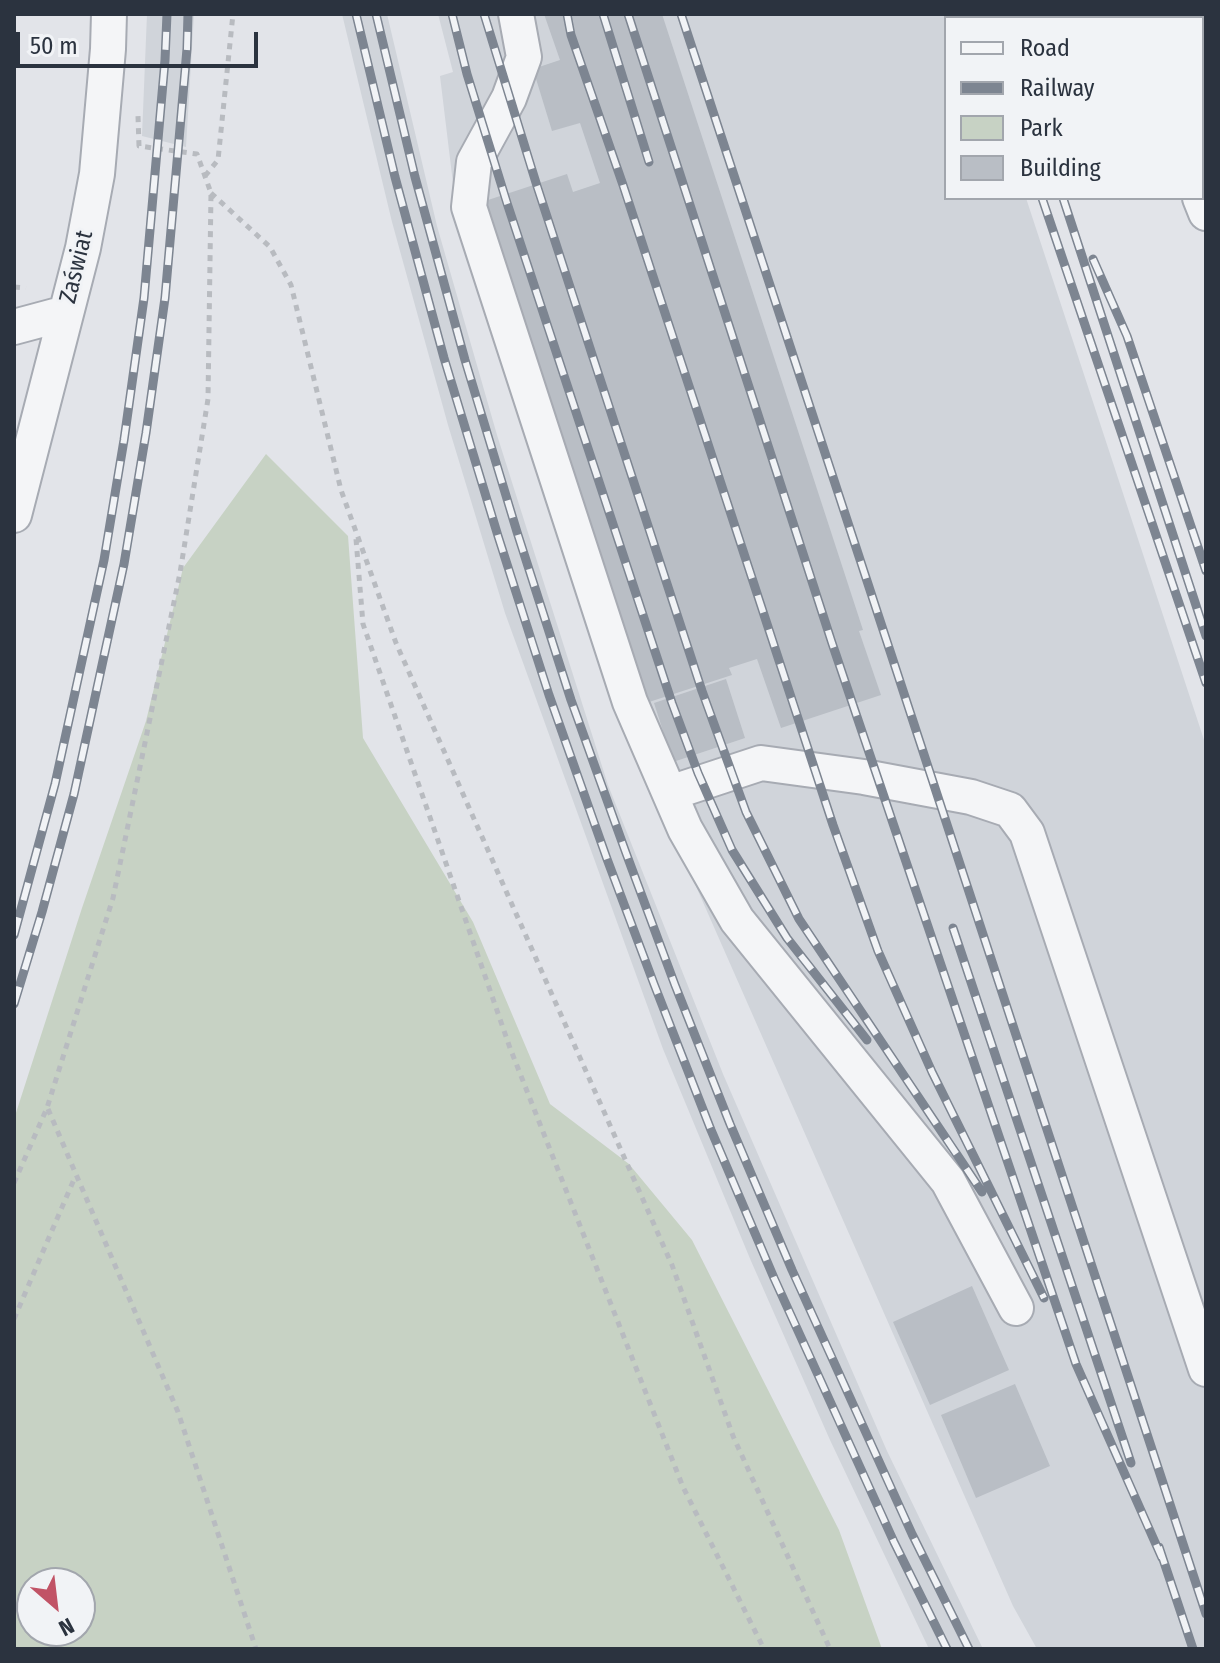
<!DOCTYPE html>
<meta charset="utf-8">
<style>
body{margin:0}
#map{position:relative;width:1220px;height:1663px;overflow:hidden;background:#e2e4e9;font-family:"Fira Sans Condensed",sans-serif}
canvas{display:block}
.frame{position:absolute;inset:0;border:16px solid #2b333f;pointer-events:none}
.legend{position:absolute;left:944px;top:16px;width:260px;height:184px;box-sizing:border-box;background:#f1f3f6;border:2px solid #a2a6ad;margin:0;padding:10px 14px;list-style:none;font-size:24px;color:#2b333f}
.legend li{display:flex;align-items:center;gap:16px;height:40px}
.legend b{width:40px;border:2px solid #a2a6ad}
.north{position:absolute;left:16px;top:1567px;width:80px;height:80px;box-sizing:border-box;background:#f1f3f6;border:2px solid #a2a6ad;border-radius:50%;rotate:152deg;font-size:22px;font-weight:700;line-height:32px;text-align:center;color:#2b333f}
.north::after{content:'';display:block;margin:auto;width:28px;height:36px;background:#c15366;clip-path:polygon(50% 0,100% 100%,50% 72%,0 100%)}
.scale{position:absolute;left:16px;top:32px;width:242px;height:36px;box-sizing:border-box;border:4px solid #2b333f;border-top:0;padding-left:10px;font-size:24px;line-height:28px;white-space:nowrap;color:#2b333f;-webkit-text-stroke:6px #f1f3f6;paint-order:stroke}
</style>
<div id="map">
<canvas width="1220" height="1663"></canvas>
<div class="frame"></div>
<ul class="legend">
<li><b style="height:10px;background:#f4f5f7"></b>Road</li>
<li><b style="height:10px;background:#7d8591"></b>Railway</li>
<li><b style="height:22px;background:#c7d2c4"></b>Park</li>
<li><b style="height:22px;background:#b9bec5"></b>Building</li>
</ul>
<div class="north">N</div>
<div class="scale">50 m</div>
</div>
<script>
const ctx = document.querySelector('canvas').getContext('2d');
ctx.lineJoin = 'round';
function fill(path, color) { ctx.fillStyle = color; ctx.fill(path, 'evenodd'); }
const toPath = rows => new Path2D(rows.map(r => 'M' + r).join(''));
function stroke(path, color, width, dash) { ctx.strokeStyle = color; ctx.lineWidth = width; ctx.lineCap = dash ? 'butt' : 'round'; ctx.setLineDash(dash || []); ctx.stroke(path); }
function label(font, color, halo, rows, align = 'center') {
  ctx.font = font + ' "Fira Sans Condensed",sans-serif'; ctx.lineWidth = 6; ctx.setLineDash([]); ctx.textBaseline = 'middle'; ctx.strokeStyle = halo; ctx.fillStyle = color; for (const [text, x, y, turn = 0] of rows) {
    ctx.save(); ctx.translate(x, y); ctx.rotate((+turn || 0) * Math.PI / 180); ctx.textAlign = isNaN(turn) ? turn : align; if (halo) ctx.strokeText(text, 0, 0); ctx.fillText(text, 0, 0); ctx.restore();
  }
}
fill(toPath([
 [147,14,194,14,186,147,142,136],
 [342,14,387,14,437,226,497,435,608,785,723,1074,887,1451,983,1649,929,1649,830,1440,751,1261,663,1049,505,613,448,425,392,222],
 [438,14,965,14,967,18,946,18,946,198,1026,198,1206,746,1206,1649,1037,1649,1013,1606,617,707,456,208,440,76,453,72]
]), '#d0d4da');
fill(toPath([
 [1153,14,1206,14,1206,129,1202,127,1202,18,1155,18],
 [266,454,348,536,363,738,473,922,550,1104,629,1164,692,1240,839,1530,882,1649,14,1649,14,1119,82,908,146,721,183,568],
 [32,1583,80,1583,80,1631,32,1631]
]), '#c7d2c4');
fill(toPath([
 [544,14,662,14,863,630,859,631,881,695,781,728,757,659,729,668,732,675,649,702,485,201,567,174,573,192,600,183,580,123,552,131,533,69,560,60],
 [726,679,745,738,673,762,654,703],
 [972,1286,1009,1370,930,1405,893,1322],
 [1015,1384,1050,1466,976,1498,941,1415]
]), '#b9bec5');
const minor = toPath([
 [516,14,524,57,509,98,474,162,469,207,630,702,685,829,737,920,948,1181,1016,1308],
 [1128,14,1129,18],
 [1202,163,1206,165],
 [1200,198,1206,213],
 [14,327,66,313],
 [14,515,83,248,97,174,108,49,109,14],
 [670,793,761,763,864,777,971,797,1010,810,1027,833,1206,1369]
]);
stroke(minor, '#a7abb3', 38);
stroke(toPath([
 [1202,63,1206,60],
 [205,176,218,160,233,14],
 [211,193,270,247,291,285,341,490,396,643,672,1265,733,1436,830,1649],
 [14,287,26,288],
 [356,539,363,624,510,1048,683,1487,764,1649],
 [48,1109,178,1412,256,1649],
 [14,1183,47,1108,113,898,180,573,208,399,211,193,197,154,139,146,138,116],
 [14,1319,75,1177]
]), '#b8bbc0', 5, [6, 6]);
stroke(minor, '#f4f5f7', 34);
const rail = toPath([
 [356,14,395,177,444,358,498,536,549,695,607,859,654,984,711,1130,774,1278,894,1542,947,1649],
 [376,14,415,177,465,360,517,532,571,700,626,853,675,985,730,1124,792,1270,912,1534,969,1649],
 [452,14,467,74,507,203,672,703,698,773,732,850,787,938,867,1040],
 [484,14,537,186,702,691,746,812,799,919,982,1192],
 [567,14,571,35,623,185,833,825,878,951,932,1072,1044,1298],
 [603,14,649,162],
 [628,14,832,643,1076,1364,1162,1558],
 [681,14,1206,1614],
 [984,14,986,18],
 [1004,14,1005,18],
 [1042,198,1206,683],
 [1063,198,1206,636],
 [1093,259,1127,336,1206,571],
 [953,928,1131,1463],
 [14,935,55,784,104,560,124,440,144,298,165,60,167,14],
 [14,1004,42,912,74,794,124,564,146,433,165,298,187,49,188,14],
 [1159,1547,1193,1649]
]);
stroke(rail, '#7d8591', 9);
stroke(rail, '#f1f3f6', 6, [18]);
label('24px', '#2b333f', '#f1f3f6', [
 ["Zaświat",77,267,-76]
]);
</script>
